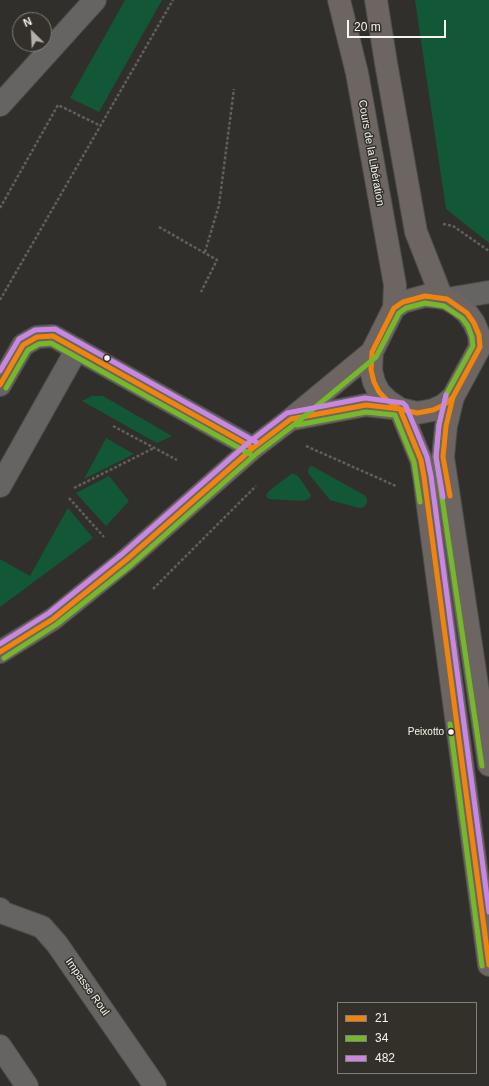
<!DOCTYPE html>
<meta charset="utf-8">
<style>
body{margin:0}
#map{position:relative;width:489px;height:1086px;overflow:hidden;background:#312f2b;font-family:Arial,sans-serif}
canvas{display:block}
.legend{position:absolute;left:337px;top:1002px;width:140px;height:72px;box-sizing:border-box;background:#333029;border:1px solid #817f79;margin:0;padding:5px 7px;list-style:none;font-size:12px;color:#f7f5f1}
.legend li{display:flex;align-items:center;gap:8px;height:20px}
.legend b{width:20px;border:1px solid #817f79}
.north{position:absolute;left:12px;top:12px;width:40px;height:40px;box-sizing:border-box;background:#333029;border:1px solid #817f79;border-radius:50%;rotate:336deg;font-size:11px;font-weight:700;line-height:16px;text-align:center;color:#f7f5f1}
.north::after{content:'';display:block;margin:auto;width:14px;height:18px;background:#b2b0ac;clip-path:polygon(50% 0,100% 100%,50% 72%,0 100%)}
.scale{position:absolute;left:347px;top:20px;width:99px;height:18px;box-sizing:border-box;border:2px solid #f7f5f1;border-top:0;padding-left:5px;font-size:12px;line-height:14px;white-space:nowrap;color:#f7f5f1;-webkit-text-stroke:3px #333029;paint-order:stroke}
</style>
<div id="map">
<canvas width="489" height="1086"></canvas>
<ul class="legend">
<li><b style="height:5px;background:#f0840d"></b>21</li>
<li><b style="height:5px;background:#76b82a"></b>34</li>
<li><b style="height:5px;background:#c787e3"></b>482</li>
</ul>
<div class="north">N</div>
<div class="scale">20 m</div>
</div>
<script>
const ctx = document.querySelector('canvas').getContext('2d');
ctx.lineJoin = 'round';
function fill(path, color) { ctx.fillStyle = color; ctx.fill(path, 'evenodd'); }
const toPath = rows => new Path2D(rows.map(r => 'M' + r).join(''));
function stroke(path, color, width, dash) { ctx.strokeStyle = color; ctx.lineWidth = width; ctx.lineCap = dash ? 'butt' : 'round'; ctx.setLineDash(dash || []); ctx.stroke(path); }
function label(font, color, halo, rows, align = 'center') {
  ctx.font = font + ' Arial,sans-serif'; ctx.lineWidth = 3; ctx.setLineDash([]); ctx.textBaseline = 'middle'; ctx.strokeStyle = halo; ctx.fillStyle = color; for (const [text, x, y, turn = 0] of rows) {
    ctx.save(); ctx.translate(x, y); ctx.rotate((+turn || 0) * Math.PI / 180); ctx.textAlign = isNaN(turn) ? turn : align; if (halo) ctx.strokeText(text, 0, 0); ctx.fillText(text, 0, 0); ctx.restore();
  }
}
fill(toPath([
 [125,0,162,0,99,112,70,98],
 [415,0,489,0,489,243,446,209],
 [92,396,103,396,172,436,157,443,82,401],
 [106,438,134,454,84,479,103,444],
 [312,466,364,495,367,498,367,503,364,507,359,508,330,500,308,473,309,467],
 [291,474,294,474,298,476,309,492,311,495,310,498,304,501,269,499,266,496,268,492],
 [109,476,129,501,106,526,76,493],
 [68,508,93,538,0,607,0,559,30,576]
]), '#125836');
const minor = toPath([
 [0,105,95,0],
 [447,299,489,292],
 [0,385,23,345,37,337,53,336,253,448],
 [0,486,77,349],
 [0,909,1,912,42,927,57,944,155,1086],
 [0,1046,27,1086]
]);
const major = toPath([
 [339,0,357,73,395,285,394,308],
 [376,0,386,63,416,232,442,298],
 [425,296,436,297,447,299,457,305,467,313,474,323,479,335,480,347,453,397,444,405,433,410,417,413,400,409,388,401,379,392,374,382,371,370,372,352,394,308,403,302,425,296],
 [453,397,446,426,443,457,489,765],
 [400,409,421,460,424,477,489,965],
 [293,419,366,405,400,409],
 [0,652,53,619,126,560,253,448,291,419,372,352]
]);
stroke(minor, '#4d4c49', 24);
stroke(major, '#4d4c49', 24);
stroke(toPath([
 [0,208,58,105,101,126],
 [443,224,453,226,489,251],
 [159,227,217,260,201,292],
 [205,252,219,205,234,89],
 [0,300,173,0],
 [113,426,177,460],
 [306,446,396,486],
 [74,488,154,448],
 [69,498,104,537],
 [153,589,256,486]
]), '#615f5c', 2.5, [3, 2]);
stroke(minor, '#656462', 22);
stroke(major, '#6c6562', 22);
stroke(toPath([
 [425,296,447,299,467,313,474,323,479,335,480,347,453,397,444,405,433,410,417,413,400,409,388,401,379,392,374,382,371,370,372,352,394,308,403,302,425,296],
 [0,385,23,345,37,337,53,336,253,448],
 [400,409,421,460,424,477,489,965],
 [450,496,443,457,446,426,453,397],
 [0,652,53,619,126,560,253,448,291,419,366,405,400,409]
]), '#f0840d', 5);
stroke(toPath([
 [6,388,28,350,39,344,51,343,250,454],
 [297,425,366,412,395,415,414,462,420,502],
 [4,658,57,624,131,565,257,453,295,424,376,357,399,313,406,308,425,303,444,306,462,318,468,326,472,337,473,346,446,395,439,425,436,457,482,766],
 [450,724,482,966]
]), '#76b82a', 5);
stroke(toPath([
 [0,371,19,339,35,330,55,329,256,442],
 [443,497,436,457,439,425,446,395],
 [0,644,49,613,121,555,248,443,287,413,365,398,403,403,406,406,427,457,431,476,489,912]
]), '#c787e3', 5);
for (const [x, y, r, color] of [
 [107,358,3.5,"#f7f5f1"],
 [451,732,3.5,"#f7f5f1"]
]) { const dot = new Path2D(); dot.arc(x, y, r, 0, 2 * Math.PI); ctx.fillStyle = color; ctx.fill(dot); stroke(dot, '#333029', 1.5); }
label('10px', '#f7f5f1', '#333029', [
 ["Peixotto",444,732]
], 'right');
label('11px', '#f7f5f1', '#333029', [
 ["Cours de la Libération",371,153,80],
 ["Impasse Roul",87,987,55]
]);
</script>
